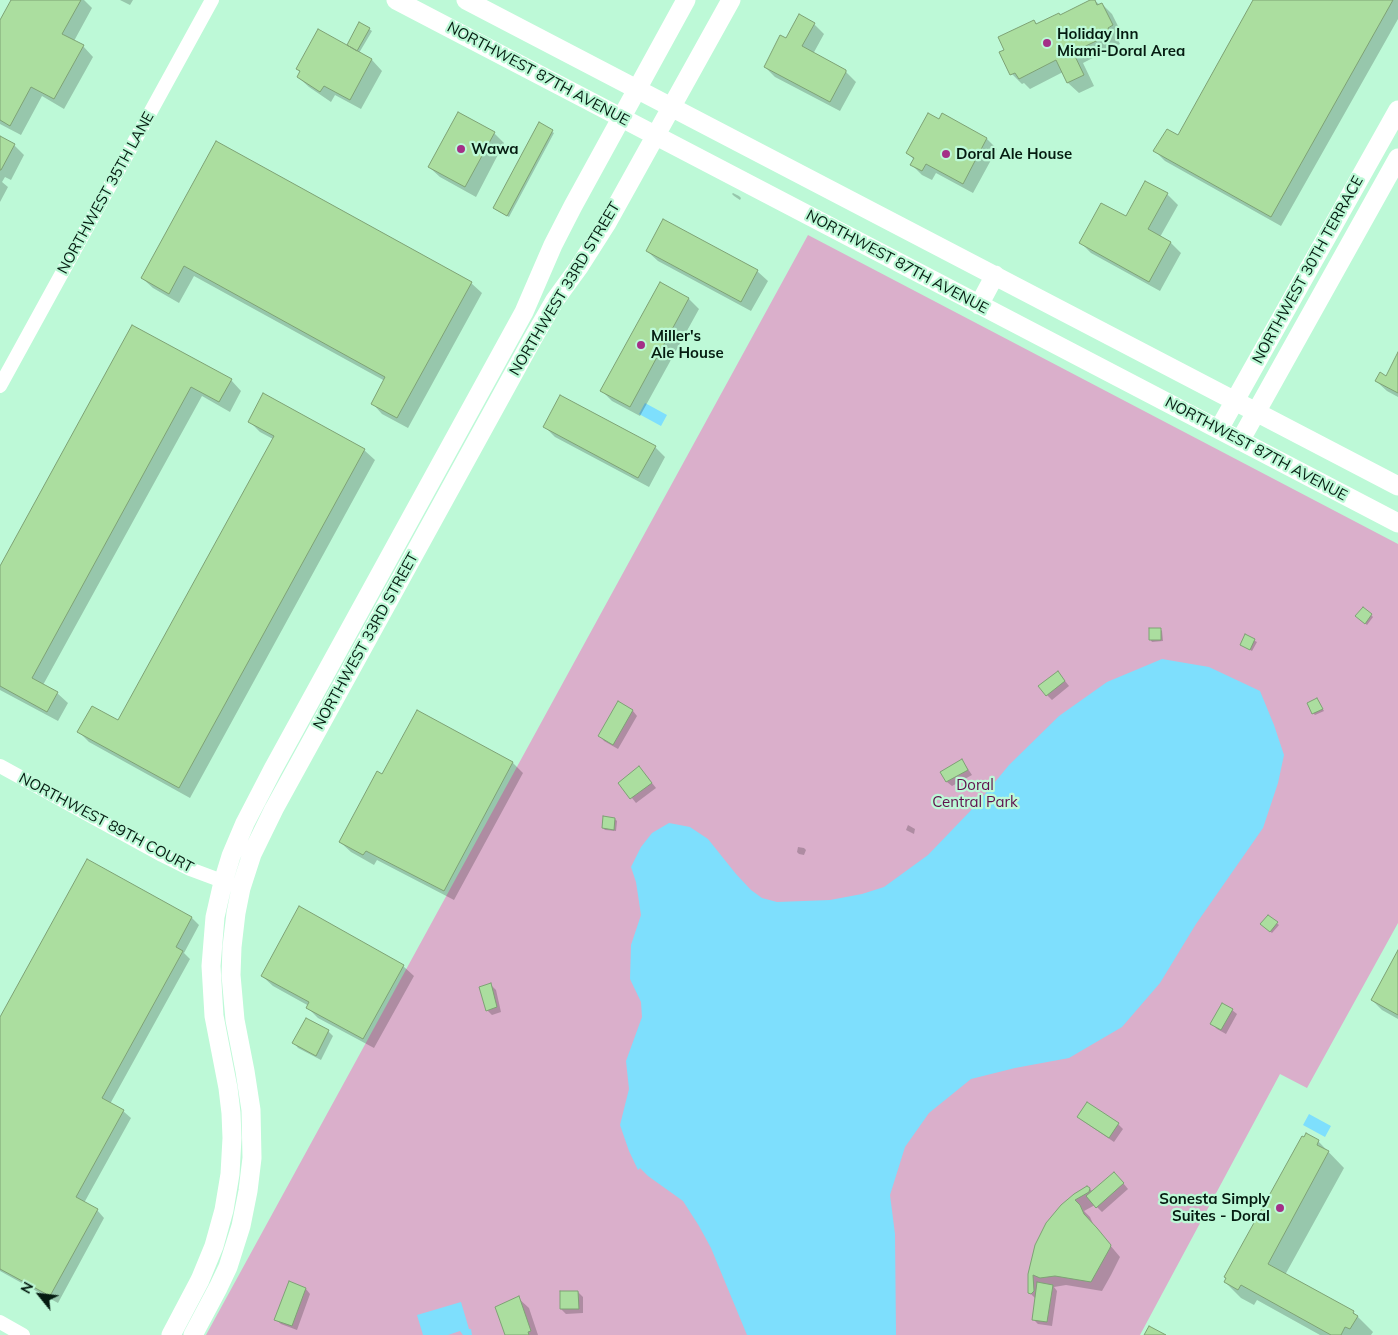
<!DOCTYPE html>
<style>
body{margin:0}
#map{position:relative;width:1398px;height:1335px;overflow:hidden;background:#bdf9d7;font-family:Mulish,sans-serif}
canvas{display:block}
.north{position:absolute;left:15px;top:1270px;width:50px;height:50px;-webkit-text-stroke:4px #bdf9d7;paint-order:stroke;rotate:299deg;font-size:14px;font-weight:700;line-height:20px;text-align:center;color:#051c11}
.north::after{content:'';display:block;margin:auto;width:18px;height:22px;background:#051c11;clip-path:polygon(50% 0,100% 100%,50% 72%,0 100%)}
</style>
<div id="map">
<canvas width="1398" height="1335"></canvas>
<div class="north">N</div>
</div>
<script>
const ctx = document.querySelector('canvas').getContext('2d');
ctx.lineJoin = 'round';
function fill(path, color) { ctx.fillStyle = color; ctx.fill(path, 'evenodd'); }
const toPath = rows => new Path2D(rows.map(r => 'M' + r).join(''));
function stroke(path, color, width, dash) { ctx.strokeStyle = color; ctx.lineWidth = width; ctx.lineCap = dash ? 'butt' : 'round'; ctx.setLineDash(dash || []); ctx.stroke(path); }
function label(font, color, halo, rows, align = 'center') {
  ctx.font = font + ' Mulish,sans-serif'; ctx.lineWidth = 4.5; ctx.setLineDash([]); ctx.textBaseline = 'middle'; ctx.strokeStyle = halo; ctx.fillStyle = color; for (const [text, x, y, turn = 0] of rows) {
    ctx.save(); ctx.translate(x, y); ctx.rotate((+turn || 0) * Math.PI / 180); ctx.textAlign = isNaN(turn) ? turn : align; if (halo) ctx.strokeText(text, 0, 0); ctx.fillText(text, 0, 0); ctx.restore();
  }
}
fill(toPath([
 [808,235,1398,544,1398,923,1307,1088,1280,1074,1140,1335,206,1335]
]), '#daafcb');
fill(toPath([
 [645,403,667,415,661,426,639,414],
 [1162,659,1209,667,1260,691,1274,725,1284,755,1278,783,1263,828,1196,924,1160,983,1122,1027,1069,1058,1015,1068,971,1079,929,1113,905,1147,890,1195,895,1234,896,1335,747,1335,711,1248,699,1226,683,1201,648,1176,640,1168,638,1170,629,1151,620,1125,629,1089,626,1061,642,1017,641,1002,630,979,631,945,641,915,636,882,631,867,641,847,652,833,669,823,690,827,708,839,736,874,751,890,762,898,777,902,830,900,862,894,884,887,928,855,976,805,1009,765,1059,716,1107,682],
 [1309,1114,1331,1126,1325,1137,1303,1125],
 [461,1302,469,1329,471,1329,472,1335,463,1335,460,1331,448,1335,423,1335,417,1315]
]), '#7edffd');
fill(toPath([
 [12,0,84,0,92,8,74,41,83,46,93,57,64,109,42,96,21,135,0,124,0,23],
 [120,0,133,0,130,5],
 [1093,0,1094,0,1100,5,1102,4,1112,14,1123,36,1117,38,1120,44,1083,63,1094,86,1079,93,1068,83,1063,72,1030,89,1024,83,1022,84,1012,74,1006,50,1034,21,1038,25,1060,16],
 [1254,0,1398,0,1398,19,1281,226,1165,161,1155,151,1178,137],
 [360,23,372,31,359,53,372,60,382,71,361,109,335,95,331,102,309,87,298,77,301,72,297,69,347,47],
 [814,24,824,34,813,54,845,71,856,82,840,111,775,77,765,67,787,40],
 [943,115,987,139,997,149,973,193,936,173,932,180,922,175,912,165,914,160,908,153,940,121],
 [539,124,554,133,509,217,496,210],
 [494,133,504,143,476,197,440,177,429,167],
 [0,137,14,145,24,155,11,180,5,177,2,182,8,187,0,202],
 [217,143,471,283,482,293,408,428,382,414,372,403,385,381,194,276,179,303,153,288,142,278],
 [1146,182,1167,194,1178,205,1160,237,1171,243,1181,253,1160,291,1091,253,1081,243,1126,218],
 [733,193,739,196,741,198,740,200,734,196,732,194],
 [647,251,757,271,768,281,751,311,658,261],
 [661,284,689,299,699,309,640,416,612,401,602,391],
 [132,326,231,380,241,391,230,412,202,396,43,685,57,693,68,703,58,721,0,690,0,569],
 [1398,355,1398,397,1387,391,1376,381,1386,377],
 [249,421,364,450,375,460,190,798,89,742,79,732,119,722,273,439,260,432],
 [545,427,655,447,665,457,649,487,555,437],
 [1371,615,1373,617,1367,625,1359,618],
 [1160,629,1162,631,1163,641,1152,642,1150,639],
 [1245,636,1257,642,1252,651,1241,645],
 [1058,672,1069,686,1052,700,1047,695],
 [1317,699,1324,711,1315,715,1313,713],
 [618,703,633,711,637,716,618,749,604,741,600,736],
 [961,761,966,766,972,775,952,786,947,782,942,772],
 [513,763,523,773,454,900,377,860,374,865,351,852,340,842,382,775],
 [644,773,656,788,636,803,620,783],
 [615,819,617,821,616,831,605,830,603,828],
 [908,825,915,829,914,834,906,830],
 [798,847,804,848,806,850,804,855,799,854,797,852],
 [1268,916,1279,925,1272,933,1262,924],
 [192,918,199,925,184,953,190,959,110,1104,123,1111,131,1118,84,1203,97,1210,104,1218,58,1303,0,1271,0,1019],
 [1398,953,1398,1019,1382,1010,1372,1000],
 [403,966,414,976,374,1048,318,1018,308,1008,309,1006,273,986,262,976],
 [491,985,496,990,501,1012,492,1015,487,1010],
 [1232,1010,1237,1014,1226,1034,1217,1029,1212,1024],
 [306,1019,328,1031,333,1036,321,1060,298,1048,294,1043],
 [1078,1117,1118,1124,1123,1129,1114,1142,1083,1121],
 [1318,1141,1344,1168,1285,1275,1353,1312,1373,1332,1371,1335,1320,1335,1257,1300,1254,1305,1241,1298,1225,1282],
 [1119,1178,1128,1189,1102,1212,1095,1205,1084,1211,1090,1217,1094,1226,1120,1257,1111,1275,1102,1291,1066,1285,1054,1287,1057,1291,1052,1326,1038,1324,1033,1319,1036,1299,1029,1292,1029,1274,1062,1206,1090,1189,1093,1192],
 [306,1289,310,1294,297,1330,281,1324,276,1320],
 [578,1292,583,1297,583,1313,566,1314,561,1309],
 [518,1298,529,1308,538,1335,505,1335]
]), '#0003');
const building = toPath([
 [11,0,81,0,62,34,84,45,54,99,31,87,10,126,0,120,0,20,11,0],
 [1090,0,1095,0,1097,5,1102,3,1113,25,1108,28,1111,34,1073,52,1084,75,1067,83,1056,60,1019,79,1015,73,1010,75,999,52,1004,50,998,37,1034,20,1036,24,1059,13,1060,15,1090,0],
 [1253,0,1393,0,1271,217,1153,151,1167,129,1178,135,1253,0],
 [799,14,815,23,802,46,846,70,846,72,830,102,764,67,780,35,786,38,799,14],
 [359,22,370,28,357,51,347,45,359,22],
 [318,29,372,59,350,100,324,86,320,92,297,77,300,71,296,69,318,29],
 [458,112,495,132,465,187,428,167,458,112],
 [928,113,939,119,942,113,987,138,963,184,926,164,922,171,910,165,914,158,906,153,928,113],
 [539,122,553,130,507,216,493,208,539,122],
 [0,136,15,144,1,170,0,170,0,136],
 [216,141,472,282,397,418,371,404,385,377,184,266,169,294,141,278,216,141],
 [1145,181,1168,193,1148,229,1171,242,1149,282,1079,243,1101,203,1126,216,1145,181],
 [663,219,758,270,741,302,646,251,663,219],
 [660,282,689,298,630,407,600,391,660,282],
 [132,325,232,379,219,402,191,387,32,678,58,692,47,712,0,686,0,566,132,325],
 [1398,352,1398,393,1375,381,1380,372,1386,376,1398,352],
 [263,393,365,449,179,788,77,732,92,706,118,720,274,436,248,422,263,393],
 [560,395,656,446,638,478,543,427,560,395],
 [1363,607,1372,614,1365,624,1355,616,1363,607],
 [1149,628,1161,628,1161,640,1149,640,1149,628],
 [1245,634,1255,639,1250,650,1240,645,1245,634],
 [1058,671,1065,681,1046,696,1038,686,1058,671],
 [1317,698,1323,709,1312,714,1307,703,1317,698],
 [618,701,633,710,613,745,598,736,618,701],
 [417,710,513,762,444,891,366,851,363,855,339,842,377,771,382,774,417,710],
 [962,759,968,770,946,782,940,772,962,759],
 [639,766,652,783,630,799,618,783,639,766],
 [603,816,615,818,614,830,602,828,603,816],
 [87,859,192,917,176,947,183,951,102,1098,124,1110,76,1197,98,1209,50,1296,0,1269,0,1017,87,859],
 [299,906,404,965,363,1039,306,1008,309,1002,261,976,299,906],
 [1268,915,1278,922,1270,932,1260,924,1268,915],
 [1398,950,1398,1015,1371,1000,1398,950],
 [491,983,497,1007,486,1011,479,987,491,983],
 [1222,1003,1233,1009,1221,1030,1210,1024,1222,1003],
 [306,1018,329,1030,316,1056,292,1043,306,1018],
 [1087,1102,1119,1123,1109,1138,1077,1117,1087,1102],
 [1306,1133,1319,1140,1317,1145,1329,1151,1268,1264,1354,1311,1353,1313,1358,1316,1350,1329,1345,1327,1341,1335,1331,1335,1241,1285,1238,1290,1224,1282,1226,1278,1224,1277,1302,1136,1304,1137,1306,1133],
 [1114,1172,1124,1183,1096,1208,1086,1196,1114,1172],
 [1087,1186,1090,1188,1089,1192,1075,1200,1080,1205,1084,1214,1097,1228,1111,1245,1110,1248,1091,1282,1055,1276,1040,1278,1033,1275,1034,1291,1031,1294,1028,1293,1028,1274,1035,1245,1046,1223,1061,1205,1074,1194,1087,1186],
 [289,1281,306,1288,292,1326,274,1320,289,1281],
 [1037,1282,1053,1285,1047,1322,1032,1320,1037,1282],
 [560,1291,578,1291,579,1309,560,1309,560,1291],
 [519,1296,531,1331,528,1332,529,1335,505,1335,499,1318,495,1307,519,1296],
 [1149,1326,1166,1335,1144,1335,1149,1326]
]);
fill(building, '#abde9f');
stroke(building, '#7ea275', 1);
stroke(toPath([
 [0,386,212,0],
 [0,766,162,855,190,869,241,888],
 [0,1322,23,1335]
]), '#fff', 14);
stroke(toPath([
 [396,0,1398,523],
 [466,0,1398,486],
 [979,305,995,275],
 [1219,429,1398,110],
 [1240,441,1398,158],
 [171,1335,200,1280,214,1246,224,1210,230,1174,232,1138,231,1113,228,1088,214,1016,211,966,215,917,223,882,231,856,245,823,273,769,524,312,553,245,573,206,686,0],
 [193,1335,218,1288,228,1267,241,1226,248,1191,252,1158,251,1110,245,1071,235,1020,231,975,232,947,236,913,241,888,252,854,274,809,532,340,555,300,579,267,607,223,731,0]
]), '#fff', 19);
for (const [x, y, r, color] of [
 [1047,43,5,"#a42f87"],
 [461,149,5,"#a42f87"],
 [946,154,5,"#a42f87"],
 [641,345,5,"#a42f87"],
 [1280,1208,5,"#a42f87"]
]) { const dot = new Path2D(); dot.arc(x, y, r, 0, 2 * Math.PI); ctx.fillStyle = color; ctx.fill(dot); stroke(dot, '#bdf9d7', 2); }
label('bold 15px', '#051c11', '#bdf9d7', [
 ["Holiday Inn",1057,34],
 ["Miami-Doral Area",1057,51],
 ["Wawa",471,149],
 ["Doral Ale House",956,154],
 ["Miller's",651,336],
 ["Ale House",651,353],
 ["Sonesta Simply",1270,1199,"right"],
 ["Suites - Doral",1270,1216,"right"]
], 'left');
label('15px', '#051c11', '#bdf9d7', [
 ["NORTHWEST 87TH AVENUE",538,74,28],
 ["NORTHWEST 35TH LANE",106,193,-61],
 ["NORTHWEST 87TH AVENUE",897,262,28],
 ["NORTHWEST 30TH TERRACE",1308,270,-61],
 ["NORTHWEST 33RD STREET",565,289,-59],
 ["NORTHWEST 87TH AVENUE",1256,449,28],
 ["NORTHWEST 33RD STREET",366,641,-61],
 ["NORTHWEST 89TH COURT",106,823,28]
]);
label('15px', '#60104d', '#bdf9d7', [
 ["Doral",975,785],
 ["Central Park",975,802]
]);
</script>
